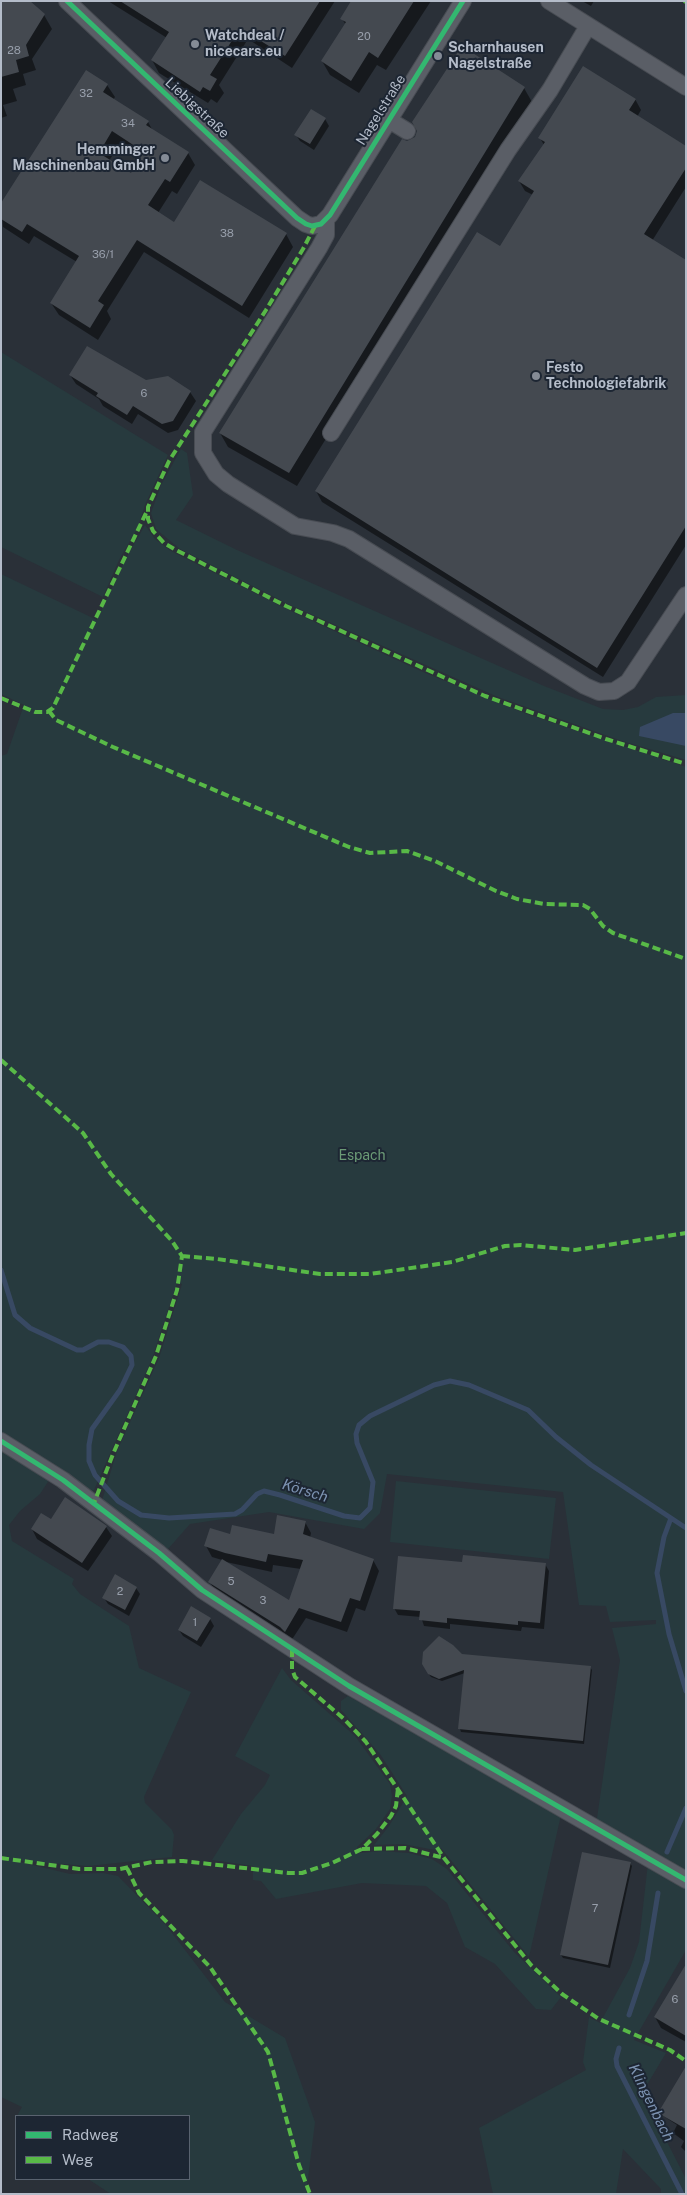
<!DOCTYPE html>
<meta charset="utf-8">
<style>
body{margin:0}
#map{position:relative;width:687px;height:2195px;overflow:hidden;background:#2a3038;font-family:"Public Sans",sans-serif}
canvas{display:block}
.frame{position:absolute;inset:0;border:2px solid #b4bcc9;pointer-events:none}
.legend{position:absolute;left:15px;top:2115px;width:175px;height:65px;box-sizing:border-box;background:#1d2633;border:1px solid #59626f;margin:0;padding:6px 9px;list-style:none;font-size:15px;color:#b4bcc9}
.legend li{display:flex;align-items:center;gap:10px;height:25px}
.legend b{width:25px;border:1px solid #59626f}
</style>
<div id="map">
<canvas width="687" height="2195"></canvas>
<div class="frame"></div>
<ul class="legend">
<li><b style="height:6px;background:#33b770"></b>Radweg</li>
<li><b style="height:6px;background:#58b947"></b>Weg</li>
</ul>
</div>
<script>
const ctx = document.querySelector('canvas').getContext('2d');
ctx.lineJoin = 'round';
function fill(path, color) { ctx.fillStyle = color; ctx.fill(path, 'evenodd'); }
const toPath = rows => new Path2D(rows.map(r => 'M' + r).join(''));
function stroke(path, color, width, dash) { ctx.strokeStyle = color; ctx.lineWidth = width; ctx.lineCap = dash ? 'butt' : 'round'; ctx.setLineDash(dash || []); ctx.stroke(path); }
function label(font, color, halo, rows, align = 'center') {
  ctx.font = font + ' "Public Sans",sans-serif'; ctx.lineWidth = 4; ctx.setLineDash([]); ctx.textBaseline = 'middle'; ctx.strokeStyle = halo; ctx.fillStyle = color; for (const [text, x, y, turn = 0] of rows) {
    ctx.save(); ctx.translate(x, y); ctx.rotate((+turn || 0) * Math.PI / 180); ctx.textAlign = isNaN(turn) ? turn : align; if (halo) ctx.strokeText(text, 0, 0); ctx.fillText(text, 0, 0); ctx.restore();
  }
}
fill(toPath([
 [1,352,168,455,145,505,137,529,119,560,103,597,1,547],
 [181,449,187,453,193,495,176,520,237,550,544,686,603,709,623,710,638,707,656,697,686,695,686,760,619,740,498,697,288,604,180,549,156,529,151,513,161,485],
 [145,525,155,539,171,551,291,611,423,672,527,714,686,767,686,1950,634,2040,666,2053,642,2093,686,2179,686,2194,661,2194,661,2189,623,2149,616,2194,493,2194,479,2128,586,2070,583,2062,589,2017,600,2023,630,1968,639,1942,648,1863,596,1825,620,1660,612,1628,656,1624,656,1620,610,1622,606,1606,579,1605,563,1492,387,1474,380,1513,364,1529,269,1512,190,1524,168,1549,158,1545,103,1500,103,1497,117,1451,159,1358,182,1284,177,1283,152,1359,94,1490,90,1492,51,1477,40,1494,20,1511,9,1525,12,1541,74,1579,72,1584,80,1594,129,1626,139,1668,191,1692,144,1797,145,1803,172,1830,174,1835,172,1857,88,1866,12,1860,70,1874,103,1873,118,1876,165,1924,225,2002,285,2038,315,2122,306,2194,111,2194,88,2179,189,2179,189,2116,17,2116,22,2107,1,2097,1,756,7,754,24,705,1,694,1,574,97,620,125,560],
 [396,1481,556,1498,549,1559,390,1542],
 [282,1668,291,1680,355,1736,390,1784,392,1796,390,1809,376,1829,357,1847,360,1853,381,1851,409,1853,432,1859,447,1869,514,1952,561,1997,551,2010,536,2009,495,1964,465,1947,447,1903,426,1886,362,1883,276,1899,261,1881,253,1880,253,1866,212,1860,241,1814,265,1785,270,1775,235,1756],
 [348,1696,561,1815,529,1957,441,1848,435,1850,403,1844,374,1845,389,1826,407,1796,380,1754,341,1710,341,1701]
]), '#273a3e');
fill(toPath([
 [673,713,686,713,686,746,639,736,640,727]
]), '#384963');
fill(toPath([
 [1,1,44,15,52,29,32,59,36,70,23,74,26,85,13,89,17,101,3,105,7,116,1,118],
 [108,1,335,1,292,68,248,39,219,85,224,93,217,103,211,99,208,103,159,73,152,60,167,38],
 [353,1,431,1,386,70,377,65,359,93,330,75,322,61,346,25,342,19],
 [582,1,594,1,591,6],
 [462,48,524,88,532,102,297,486,228,447,220,433,407,142,416,137],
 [107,85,115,97,113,100,148,122,153,131,188,153,195,165,177,194,172,191,158,213,175,223,286,234,293,247,249,318,144,252,107,311,111,319,98,340,59,315,51,303,77,262,34,236,29,244,3,227,1,205],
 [120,143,142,157,132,175,109,161],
 [635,99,641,110,637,117,686,147,686,187,652,241,686,262,686,545,603,677,322,502,316,491,500,248,533,195,525,191,519,181,544,145,540,138],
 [325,119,329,126,314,150,300,141,296,135],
 [70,375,146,381,168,378,190,392,196,401,178,430,168,433,138,414,132,424,103,406,99,399,76,384],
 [66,1499,106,1527,112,1536,88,1571,37,1539,32,1529,51,1521],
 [305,1522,311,1533,310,1538,373,1560,379,1571,365,1611,356,1608,347,1632,306,1618,291,1641,216,1593,210,1582,222,1560,212,1557,206,1546,231,1535,275,1536],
 [226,1562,272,1572,273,1565,301,1569,290,1602],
 [463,1563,545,1564,549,1571,544,1629,522,1627,521,1631,450,1624,450,1629,424,1626,421,1617,398,1615,394,1608],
 [136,1588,140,1594,129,1616,108,1604,104,1598],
 [191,1608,210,1619,214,1626,201,1647,183,1636,179,1630],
 [461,1655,590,1667,592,1670,584,1744,461,1732,460,1729,465,1673,442,1681,431,1677,428,1673],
 [630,1863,632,1866,610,1968,563,1958,561,1955],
 [686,1966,686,2042,661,2028,655,2017],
 [686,2084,686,2152,681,2147,684,2141,673,2133,677,2125,659,2113]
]), '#0007');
stroke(toPath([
 [1,1270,15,1315,30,1328,77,1350,83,1350,98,1342,109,1342,123,1347,131,1356,132,1365,120,1390,92,1429,89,1445,89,1461,95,1475,118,1501,141,1515,169,1518,235,1514,242,1510,257,1494,264,1491,280,1495,344,1516,360,1518,370,1508,373,1482,357,1443,356,1434,359,1425,370,1416,434,1385,450,1381,469,1385,528,1410,556,1437,591,1465,686,1528],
 [671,1518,664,1537,657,1573,669,1634,686,1691],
 [667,1852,686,1808],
 [629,2015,647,1961,658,1893],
 [619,2048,616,2059,617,2066,682,2194]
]), '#384963', 5);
fill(toPath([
 [1,1,30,1,45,14,26,45,29,56,16,60,19,72,1,77],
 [120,1,320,1,285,56,240,28,210,75,217,79,210,91,203,87,200,92,151,60,169,32],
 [351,1,414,1,378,58,369,52,351,81,321,61,346,22,340,19],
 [462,46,525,87,289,473,219,433,402,139,407,141,415,137,417,131,412,122],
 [583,66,636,99,629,110,686,146,686,168,644,234,686,260,686,526,597,668,315,491,477,232,500,246,534,191,518,181,545,142,538,138],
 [86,70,108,84,103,92,149,121,146,125,189,152,170,182,165,179,148,205,174,222,200,180,287,233,242,306,137,240,98,301,104,305,90,328,50,303,79,256,27,224,22,232,1,219,1,203],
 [112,131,144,152,131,173,99,153],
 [311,109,326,118,310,144,294,135],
 [87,346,146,380,168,376,191,391,173,421,162,424,133,406,127,415,96,396,98,393,69,375],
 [65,1497,107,1526,82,1563,31,1529,41,1513,51,1519],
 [277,1515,306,1521,303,1534,374,1559,360,1601,350,1598,341,1622,299,1608,285,1632,280,1627,208,1582,222,1559,289,1600,303,1560,268,1554,266,1562,225,1553,204,1546,210,1528,230,1534,232,1525,274,1534],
 [463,1555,546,1563,540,1623,518,1621,518,1625,447,1618,447,1623,419,1620,420,1611,393,1609,398,1556,462,1562],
 [115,1574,137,1587,125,1610,102,1598],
 [191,1606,211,1618,197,1641,178,1630],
 [439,1636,453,1645,462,1654,591,1666,583,1741,458,1729,464,1670,439,1679,428,1674,422,1664,423,1652],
 [582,1852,631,1862,608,1965,560,1955],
 [686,1964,686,2036,654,2017],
 [686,2066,686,2129,658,2113]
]), '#444950');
const minor = toPath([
 [67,1,297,218,306,224,312,226,321,224,330,215,463,1],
 [549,1,686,87],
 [389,120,407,131],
 [326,219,326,235,319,248,203,432,203,453,216,474,228,484,295,526,333,533,349,539,585,686,599,692,614,691,628,682,686,595],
 [331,433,508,150,550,90,588,26],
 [1,1441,63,1480,159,1553,202,1590,349,1686,686,1880]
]);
stroke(minor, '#484c53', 18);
stroke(minor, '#5a5e66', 16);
stroke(toPath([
 [684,1,686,2],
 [315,226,303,249,266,310,169,461,148,507,148,519,153,531,164,543,176,550,286,606,485,696,606,739,686,764],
 [1,698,35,712,47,712,53,708,146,513],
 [49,711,56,720,113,747,349,847,370,853,407,851,435,861,496,891,517,899,544,904,583,905,590,909,603,926,613,933,686,959],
 [1,1060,83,1133,111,1174,172,1241,182,1256,177,1290,156,1356,113,1454,94,1503],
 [182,1256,217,1259,320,1274,370,1274,452,1262,505,1246,521,1245,575,1250,686,1233],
 [292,1649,292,1669,295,1677,344,1719,366,1742,444,1858,531,1965,562,1994,599,2019,670,2050,686,2061],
 [362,1849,405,1848,444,1858],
 [1,1858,79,1869,120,1869,152,1862,183,1861,288,1873,302,1873,332,1863,362,1849,377,1834,391,1816,396,1806,398,1788],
 [127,1868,139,1893,210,1967,268,2052,299,2165,310,2194]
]), '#58b947', 4, [8, 4]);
stroke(toPath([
 [67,1,297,218,306,224,312,226,321,224,330,215,463,1],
 [1,1441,63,1480,159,1553,202,1590,349,1686,686,1880]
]), '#33b770', 5);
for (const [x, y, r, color] of [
 [195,44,5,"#848b96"],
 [438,56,5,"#848b96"],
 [165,158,5,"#848b96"],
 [536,376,5,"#848b96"]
]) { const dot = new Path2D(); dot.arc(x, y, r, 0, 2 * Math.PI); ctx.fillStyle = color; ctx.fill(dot); stroke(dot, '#1d2633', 2); }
label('11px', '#989fab', null, [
 ["20",364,37],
 ["28",14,51],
 ["32",86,94],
 ["34",128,124],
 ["38",227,234],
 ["36/1",103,255],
 ["6",144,394],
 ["5",231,1582],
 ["2",120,1592],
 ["3",263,1601],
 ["1",195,1623],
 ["7",595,1909],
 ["6",675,2000]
]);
label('bold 14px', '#b4bcc9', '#1d2633', [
 ["Watchdeal /",205,36],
 ["nicecars.eu",205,52],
 ["Scharnhausen",448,48],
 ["Nagelstraße",448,64],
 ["Hemminger",155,150,"right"],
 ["Maschinenbau GmbH",155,166,"right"],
 ["Festo",546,368],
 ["Technologiefabrik",546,384]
], 'left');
label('14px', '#b4bcc9', '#1d2633', [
 ["Liebigstraße",197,108,43],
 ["Nagelstraße",381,110,-58]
]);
label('14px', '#6b9a76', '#1d2633', [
 ["Espach",362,1156]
]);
label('italic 15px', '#7c92b1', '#1d2633', [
 ["Körsch",305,1491,17],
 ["Klingenbach",651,2103,64]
]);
</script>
